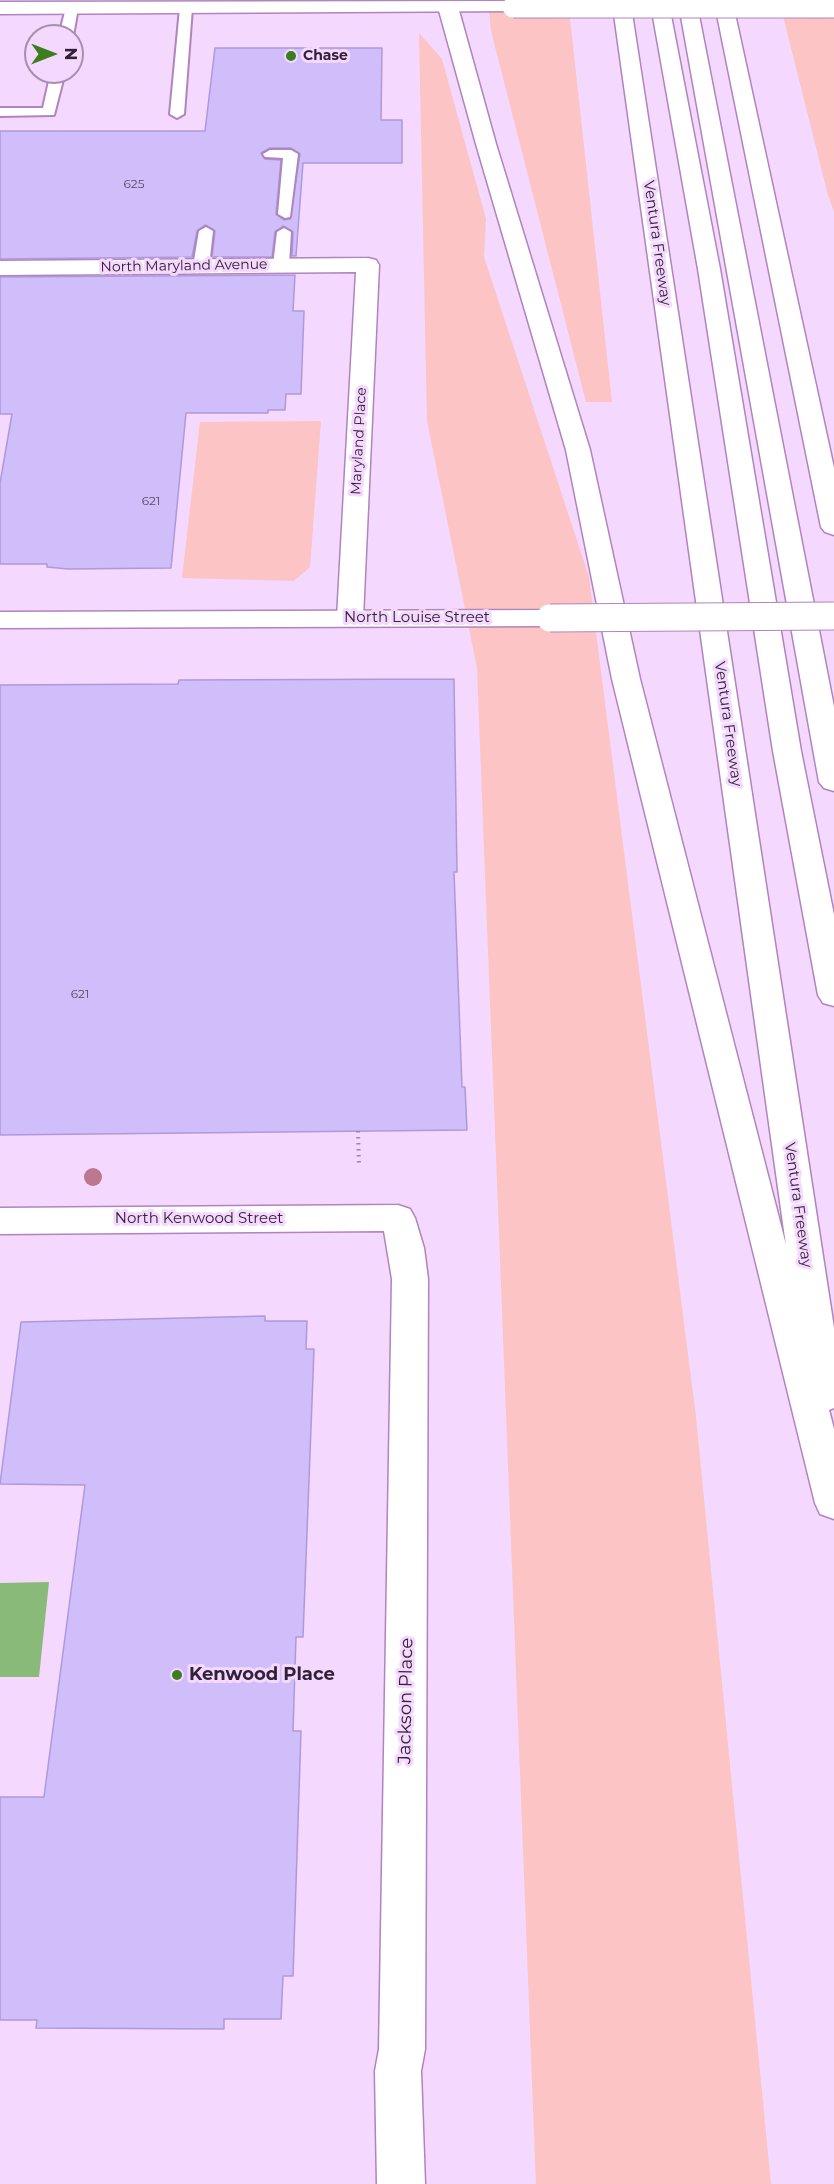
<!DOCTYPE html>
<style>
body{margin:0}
#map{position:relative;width:834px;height:2184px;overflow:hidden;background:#f4d8fd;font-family:Montserrat,sans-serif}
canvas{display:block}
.north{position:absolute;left:24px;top:24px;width:60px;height:60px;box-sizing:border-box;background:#f4d8fd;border:2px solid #a78fae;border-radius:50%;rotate:90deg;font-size:16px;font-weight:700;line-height:24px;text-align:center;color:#332138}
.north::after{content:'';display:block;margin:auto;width:21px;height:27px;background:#3c7d1e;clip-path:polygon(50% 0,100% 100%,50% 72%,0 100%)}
</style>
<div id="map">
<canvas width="834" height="2184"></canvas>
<div class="north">N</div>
</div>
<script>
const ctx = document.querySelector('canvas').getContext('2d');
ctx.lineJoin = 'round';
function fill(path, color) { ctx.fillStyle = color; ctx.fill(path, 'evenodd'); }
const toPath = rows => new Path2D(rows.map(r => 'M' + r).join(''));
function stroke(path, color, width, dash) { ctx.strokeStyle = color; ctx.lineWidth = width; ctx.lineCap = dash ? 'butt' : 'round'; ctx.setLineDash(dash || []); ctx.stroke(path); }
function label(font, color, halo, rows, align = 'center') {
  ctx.font = font + ' Montserrat,sans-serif'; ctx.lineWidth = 6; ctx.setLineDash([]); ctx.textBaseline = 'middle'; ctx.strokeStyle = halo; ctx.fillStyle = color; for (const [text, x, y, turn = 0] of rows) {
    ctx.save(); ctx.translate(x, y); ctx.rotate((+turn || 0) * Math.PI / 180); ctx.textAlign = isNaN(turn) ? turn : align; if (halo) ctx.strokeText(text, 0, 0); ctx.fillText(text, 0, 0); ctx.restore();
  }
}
fill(toPath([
 [488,0,568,0,612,402,586,402,491,31],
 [779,0,834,0,834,212,828,195],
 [419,33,442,59,486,219,484,257,589,577,696,1417,771,2184,536,2184,477,668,427,421],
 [321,421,310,567,294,581,182,578,200,422]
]), '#fcc4c5');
fill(toPath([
 [49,1582,39,1677,0,1677,0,1583]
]), '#8aba79');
const building = toPath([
 [215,48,382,48,381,120,402,120,402,163,303,163,296,256,292,256,293,232,283,226,275,232,272,257,212,257,215,231,205,225,197,231,192,257,0,259,0,131,205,131,215,48],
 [270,148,291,148,300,154,290,219,284,220,276,214,281,160,265,159,261,153,270,148],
 [295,275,293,311,304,311,301,394,286,394,285,410,268,410,268,413,186,413,171,568,68,569,47,567,47,564,0,564,0,483,12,414,0,414,0,277,295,275],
 [454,679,457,872,454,872,462,1087,465,1087,467,1130,0,1135,0,685,178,684,179,680,454,679],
 [265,1316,265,1321,307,1321,306,1349,314,1349,303,1637,296,1637,293,1731,301,1731,293,1976,283,1976,281,2019,224,2019,224,2029,36,2028,37,2020,0,2020,0,1797,44,1797,85,1485,0,1484,21,1322,265,1316]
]);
fill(building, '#cfbef9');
stroke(building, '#ae99dc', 1.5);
const service = toPath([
 [72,4,78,8,73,36,59,36,66,8,72,4],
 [186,4,192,8,184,114,177,118,170,114,180,8,186,4],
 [51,72,65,72,54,115,0,116,0,108,43,108,51,72],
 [270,150,291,150,298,154,290,217,285,218,278,214,283,158,265,157,263,154,270,150],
 [206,227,213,231,209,266,201,271,193,266,199,231,206,227],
 [284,228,291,232,289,265,281,270,273,265,277,232,284,228]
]);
const minor = toPath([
 [368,258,376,260,379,265,363,618,360,624,350,626,340,624,337,618,356,272,0,275,0,261,368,258],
 [398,1205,410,1209,415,1218,424,1248,428,1279,425,2049,421,2071,425,2184,377,2184,375,2071,379,2049,392,1279,384,1231,0,1234,0,1208,398,1205]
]);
const tertiary = toPath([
 [550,610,560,612,563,618,560,624,550,626,0,628,0,612,550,610]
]);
const primary = toPath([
 [513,1,520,3,523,7,520,11,0,14,0,2,513,1]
]);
const motorway = toPath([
 [612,0,630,0,834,1328,834,1408,829,1410,834,1429,834,1519,820,1514,815,1503,612,679,566,450,476,144,438,7,441,3,448,1,455,3,458,7,496,144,590,450,640,679,786,1245,612,0],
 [650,0,668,0,720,269,801,751,834,915,834,1006,823,1003,818,995,773,751,698,269,650,0],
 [678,0,696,0,834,707,834,791,824,788,819,782,678,0],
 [714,0,732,0,834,468,834,535,825,532,821,527,714,0]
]);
stroke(service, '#b084be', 4);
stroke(minor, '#b084be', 3);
stroke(tertiary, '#b084be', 3);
stroke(primary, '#b084be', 3);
stroke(motorway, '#b084be', 3);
stroke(toPath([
 [358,1131,359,1166]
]), '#9d86a4', 4, [1.5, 4.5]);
fill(service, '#fff');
fill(minor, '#fff');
fill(tertiary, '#fff');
fill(primary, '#fff');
fill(motorway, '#fff');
const tertiaryBridge = toPath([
 [550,618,834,616]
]);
const primaryBridge = toPath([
 [513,7,834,7]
]);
stroke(tertiaryBridge, '#b084be', 29, []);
stroke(primaryBridge, '#b084be', 23, []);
stroke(tertiaryBridge, '#fff', 27);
stroke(primaryBridge, '#fff', 21);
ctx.fillStyle = '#bb788f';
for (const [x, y] of [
 [93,1177]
]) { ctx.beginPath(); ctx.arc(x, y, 9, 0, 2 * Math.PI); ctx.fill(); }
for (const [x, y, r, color] of [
 [291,56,6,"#3c7d1e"],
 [177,1675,6,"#3c7d1e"]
]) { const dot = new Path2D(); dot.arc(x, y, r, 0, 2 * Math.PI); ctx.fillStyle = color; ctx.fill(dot); stroke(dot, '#f4d8fd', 2); }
label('12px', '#5a4868', null, [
 ["625",134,184],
 ["621",151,501],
 ["621",80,994]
]);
label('bold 14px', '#332138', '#f4d8fd', [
 ["Chase",303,56]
], 'left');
label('14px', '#332138', '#f4d8fd', [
 ["North Maryland Avenue",184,266,-1],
 ["Maryland Place",359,441,-87]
]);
label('15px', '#332138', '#f4d8fd', [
 ["Ventura Freeway",657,243,82],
 ["North Louise Street",417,618],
 ["Ventura Freeway",728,724,82],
 ["Ventura Freeway",798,1205,82],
 ["North Kenwood Street",199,1219]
]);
label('bold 18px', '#332138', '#f4d8fd', [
 ["Kenwood Place",189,1675]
], 'left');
label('18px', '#332138', '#f4d8fd', [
 ["Jackson Place",406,1701,-89]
]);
</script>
